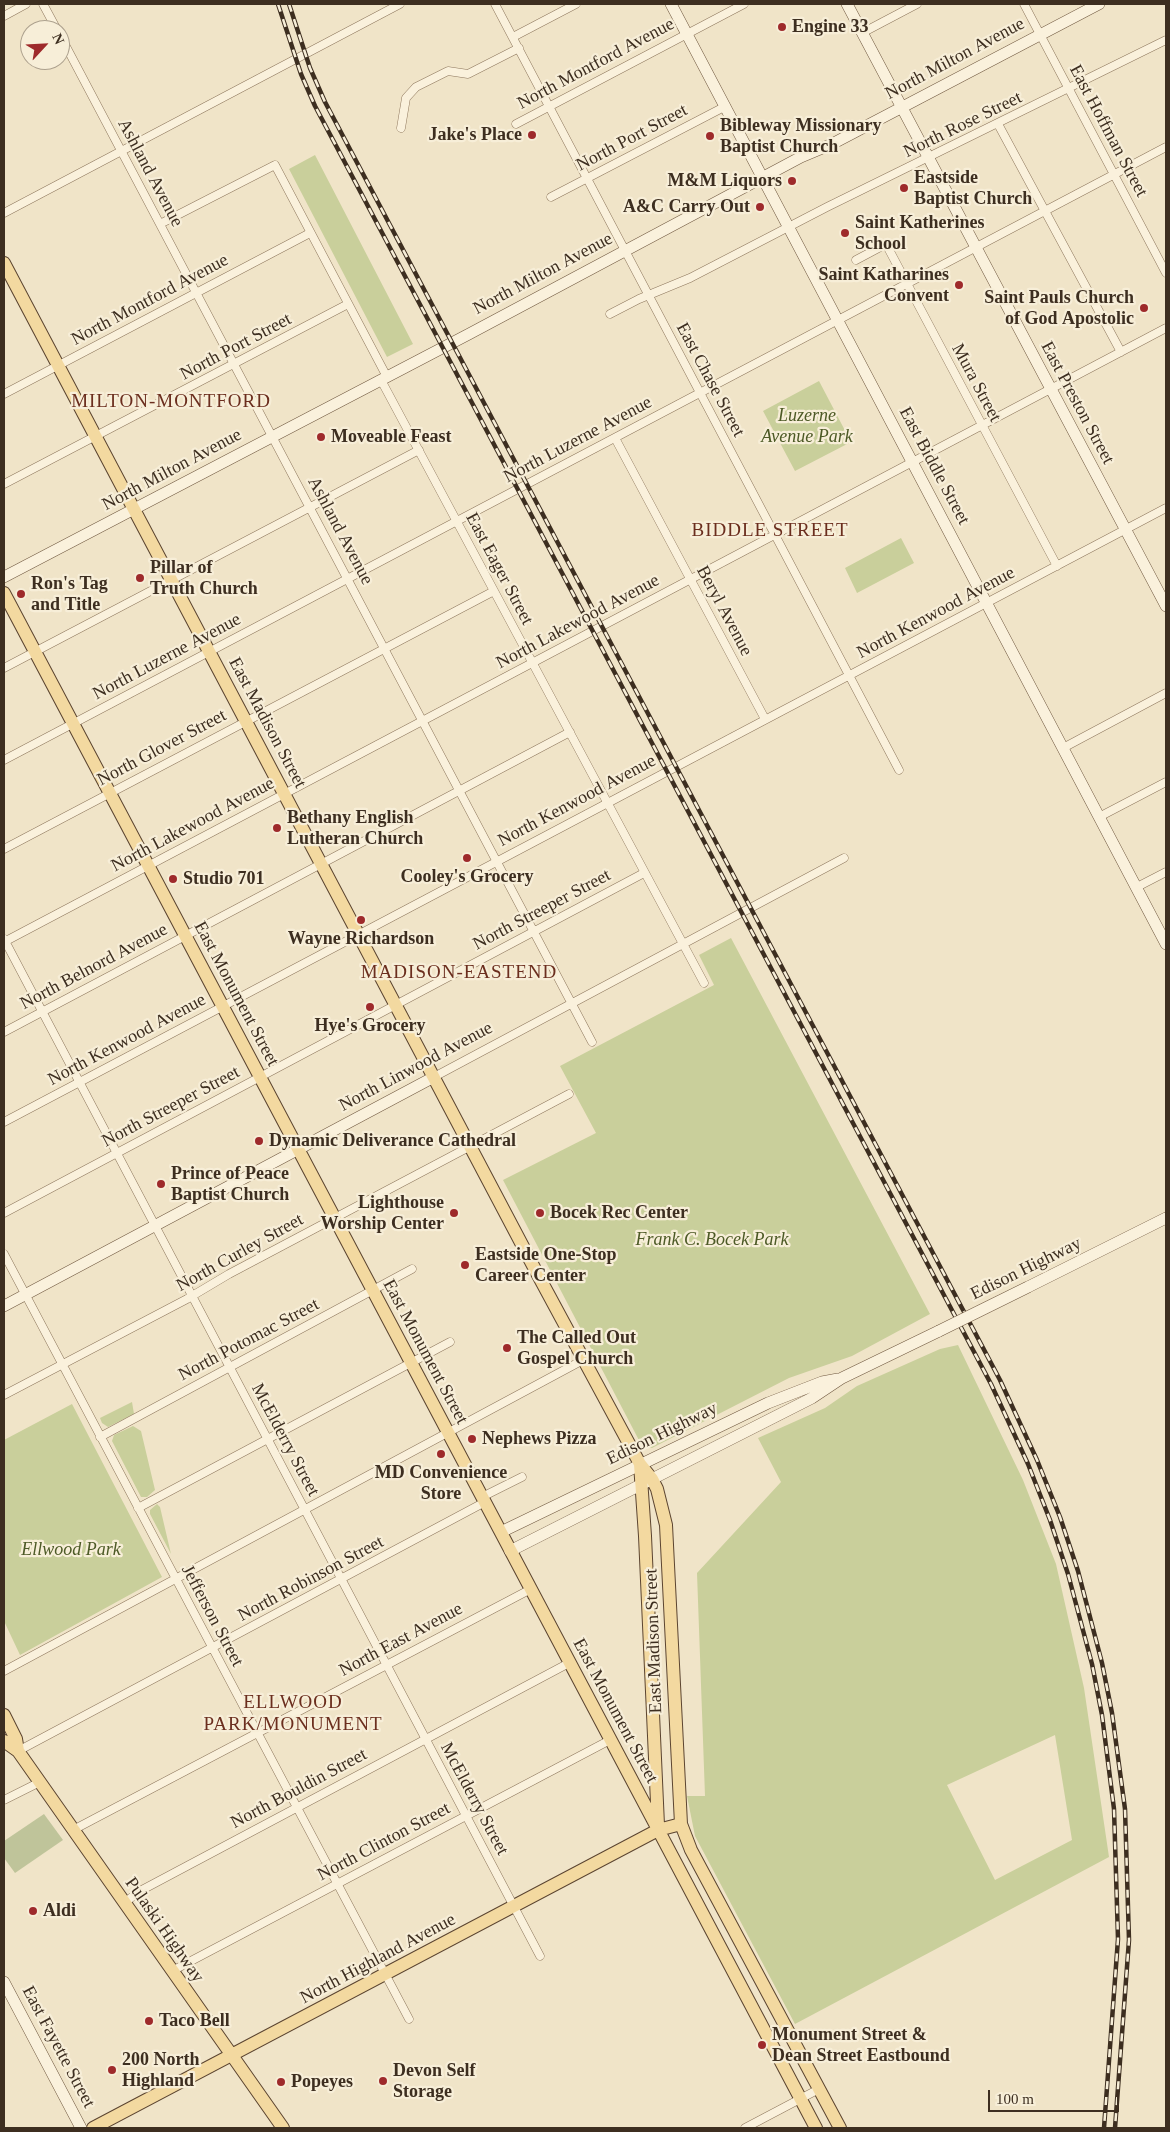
<!DOCTYPE html>
<style>
body{margin:0}
#map{position:relative;width:1170px;height:2132px;overflow:hidden;background:#f0e4c8;font-family:"Times New Roman",serif}
canvas{display:block}
.frame{position:absolute;inset:0;border:5px solid #3d2e20;pointer-events:none}
.north{position:absolute;left:20px;top:20px;width:50px;height:50px;box-sizing:border-box;background:#f7eed8;border:1px solid #ada18e;border-radius:50%;rotate:65deg;font-size:14px;font-weight:700;line-height:20px;text-align:center;color:#3d2e20}
.north::after{content:'';display:block;margin:auto;width:18px;height:22px;background:#9e2a2b;clip-path:polygon(50% 0,100% 100%,50% 72%,0 100%)}
.scale{position:absolute;left:988px;top:2090px;width:131px;height:22px;box-sizing:border-box;border:2px solid #3d2e20;border-top:0;padding-left:6px;font-size:15px;line-height:18px;white-space:nowrap;color:#3d2e20;-webkit-text-stroke:4px #f7eed8;paint-order:stroke}
</style>
<div id="map">
<canvas width="1170" height="2132"></canvas>
<div class="frame"></div>
<div class="north">N</div>
<div class="scale">100 m</div>
</div>
<script>
const ctx = document.querySelector('canvas').getContext('2d');
ctx.lineJoin = 'round';
function fill(path, color) { ctx.fillStyle = color; ctx.fill(path, 'evenodd'); }
const toPath = rows => new Path2D(rows.map(r => 'M' + r).join(''));
function stroke(path, color, width, dash) { ctx.strokeStyle = color; ctx.lineWidth = width; ctx.lineCap = dash ? 'butt' : 'round'; ctx.setLineDash(dash || []); ctx.stroke(path); }
function label(font, color, halo, rows, align = 'center') {
  ctx.font = font + ' "Times New Roman",serif'; ctx.lineWidth = 4.5; ctx.setLineDash([]); ctx.textBaseline = 'middle'; ctx.strokeStyle = halo; ctx.fillStyle = color; for (const [text, x, y, turn = 0] of rows) {
    ctx.save(); ctx.translate(x, y); ctx.rotate((+turn || 0) * Math.PI / 180); ctx.textAlign = isNaN(turn) ? turn : align; if (halo) ctx.strokeText(text, 0, 0); ctx.fillText(text, 0, 0); ctx.restore();
  }
}
fill(toPath([
 [315,155,413,344,387,357,289,169],
 [819,381,851,442,795,471,763,411],
 [901,538,914,563,857,593,845,568],
 [731,938,930,1314,852,1356,789,1378,652,1448,642,1446,503,1180,596,1133,560,1066,714,985,699,955],
 [958,1345,1023,1480,1056,1564,1084,1688,1109,1857,795,2024,695,1836,687,1796,705,1796,697,1573,781,1482,758,1438,825,1408,857,1386,940,1349],
 [1055,1735,1072,1840,995,1880,947,1785],
 [132,1402,134,1414,108,1427,102,1423,100,1418],
 [72,1404,162,1577,20,1655,4,1621,4,1440],
 [133,1426,141,1431,155,1490,147,1497,141,1497,112,1441,114,1435],
 [157,1504,160,1507,171,1554,150,1514,150,1510]
]), '#c9cf9b');
fill(toPath([
 [44,1814,63,1840,15,1873,4,1858,4,1841]
]), '#bfc49a');
const street = toPath([
 [43,4,57,30],
 [495,4,899,770],
 [1024,4,1166,273],
 [4,16,26,4],
 [862,33,917,4],
 [60,35,592,1042],
 [513,37,576,4],
 [516,124,744,4],
 [998,124,1121,352],
 [401,128,406,98,416,87,448,71,468,74,519,48],
 [551,197,726,106],
 [4,213,400,4],
 [160,224,275,165,387,377],
 [856,260,886,244,1057,566],
 [610,314,639,299,690,278,827,207,1166,40],
 [381,380,704,983],
 [4,394,310,233],
 [615,438,765,719],
 [4,484,348,304],
 [4,668,419,450],
 [1063,748,1166,693],
 [4,760,1166,147],
 [1099,817,1166,782],
 [4,849,494,591],
 [1137,887,1166,872],
 [4,939,540,1956],
 [4,942,1166,328],
 [4,1032,570,732],
 [434,1077,844,858],
 [4,1122,1166,508],
 [4,1213,644,873],
 [4,1254,409,2019],
 [4,1395,187,1299,229,1274,569,1094],
 [100,1437,412,1269],
 [482,1497,522,1477],
 [138,1508,450,1342],
 [4,1671,583,1360],
 [18,1751,485,1502],
 [4,1800,40,1782],
 [73,1830,531,1589],
 [124,1903,140,1891,569,1663],
 [172,1971,610,1740],
 [745,2128,819,2089]
]);
const secondary = toPath([
 [671,4,1166,944],
 [847,4,1166,606],
 [4,577,469,334,801,157,832,144,1099,4],
 [1028,1287,1166,1218],
 [4,1306,434,1077],
 [501,1532,768,1403,822,1382,838,1379],
 [510,1551,812,1398,842,1378,939,1331],
 [4,1982,81,2128]
]);
const primary = toPath([
 [4,263,538,1275,640,1464,652,1479,657,1489,666,1525,681,1824,691,1850,840,2128],
 [4,593,816,2128],
 [640,1464,645,1536,658,1825],
 [4,1715,16,1739,18,1751],
 [4,1741,18,1751,283,2128],
 [93,2128,658,1830,681,1824]
]);
stroke(street, '#8d765c', 9);
stroke(secondary, '#6f573f', 12);
stroke(primary, '#5b4430', 14);
stroke(street, '#faf1dc', 8);
stroke(secondary, '#faf1dc', 11);
stroke(primary, '#f3d9a0', 12);
const rail = toPath([
 [278,4,301,74,315,106,991,1384,1028,1464,1050,1520,1068,1574,1092,1664,1102,1715,1114,1809,1118,1939,1104,2128],
 [289,4,310,68,325,102,1000,1380,1037,1460,1060,1517,1078,1571,1102,1663,1112,1713,1125,1809,1129,1940,1115,2128]
]);
stroke(rail, '#3d2e20', 4.5);
stroke(rail, '#f7eed8', 2.5, [8]);
const secondaryBridge = toPath([
 [939,1331,1028,1287]
]);
stroke(secondaryBridge, '#6f573f', 12, []);
stroke(secondaryBridge, '#faf1dc', 11);
for (const [x, y, r, color] of [
 [782,27,5,"#9e2a2b"],
 [532,135,5,"#9e2a2b"],
 [710,136,5,"#9e2a2b"],
 [792,181,5,"#9e2a2b"],
 [904,188,5,"#9e2a2b"],
 [760,207,5,"#9e2a2b"],
 [845,233,5,"#9e2a2b"],
 [959,285,5,"#9e2a2b"],
 [1144,308,5,"#9e2a2b"],
 [321,437,5,"#9e2a2b"],
 [140,578,5,"#9e2a2b"],
 [21,594,5,"#9e2a2b"],
 [277,828,5,"#9e2a2b"],
 [467,858,5,"#9e2a2b"],
 [173,879,5,"#9e2a2b"],
 [361,920,5,"#9e2a2b"],
 [370,1007,5,"#9e2a2b"],
 [259,1141,5,"#9e2a2b"],
 [161,1184,5,"#9e2a2b"],
 [454,1213,5,"#9e2a2b"],
 [540,1213,5,"#9e2a2b"],
 [465,1265,5,"#9e2a2b"],
 [507,1348,5,"#9e2a2b"],
 [472,1439,5,"#9e2a2b"],
 [441,1454,5,"#9e2a2b"],
 [33,1911,5,"#9e2a2b"],
 [149,2021,5,"#9e2a2b"],
 [762,2045,5,"#9e2a2b"],
 [112,2070,5,"#9e2a2b"],
 [383,2081,5,"#9e2a2b"],
 [281,2082,5,"#9e2a2b"]
]) { const dot = new Path2D(); dot.arc(x, y, r, 0, 2 * Math.PI); ctx.fillStyle = color; ctx.fill(dot); stroke(dot, '#f7eed8', 2); }
label('bold 18px', '#3d2e20', '#f7eed8', [
 ["Engine 33",792,27],
 ["Bibleway Missionary",720,126],
 ["Baptist Church",720,147],
 ["Jake's Place",522,135,"right"],
 ["Eastside",914,178],
 ["Baptist Church",914,199],
 ["M&M Liquors",782,181,"right"],
 ["A&C Carry Out",750,207,"right"],
 ["Saint Katherines",855,223],
 ["School",855,244],
 ["Saint Katharines",949,275,"right"],
 ["Convent",949,296,"right"],
 ["Saint Pauls Church",1134,298,"right"],
 ["of God Apostolic",1134,319,"right"],
 ["Moveable Feast",331,437],
 ["Pillar of",150,568],
 ["Truth Church",150,589],
 ["Ron's Tag",31,584],
 ["and Title",31,605],
 ["Bethany English",287,818],
 ["Lutheran Church",287,839],
 ["Cooley's Grocery",467,877,"center"],
 ["Studio 701",183,879],
 ["Wayne Richardson",361,939,"center"],
 ["Hye's Grocery",370,1026,"center"],
 ["Dynamic Deliverance Cathedral",269,1141],
 ["Prince of Peace",171,1174],
 ["Baptist Church",171,1195],
 ["Lighthouse",444,1203,"right"],
 ["Worship Center",444,1224,"right"],
 ["Bocek Rec Center",550,1213],
 ["Eastside One-Stop",475,1255],
 ["Career Center",475,1276],
 ["The Called Out",517,1338],
 ["Gospel Church",517,1359],
 ["Nephews Pizza",482,1439],
 ["MD Convenience",441,1473,"center"],
 ["Store",441,1494,"center"],
 ["Aldi",43,1911],
 ["Taco Bell",159,2021],
 ["Monument Street &",772,2035],
 ["Dean Street Eastbound",772,2056],
 ["200 North",122,2060],
 ["Highland",122,2081],
 ["Devon Self",393,2071],
 ["Storage",393,2092],
 ["Popeyes",291,2082]
], 'left');
label('18px', '#3d2e20', '#f7eed8', [
 ["North Milton Avenue",955,59,-28],
 ["North Montford Avenue",596,64,-28],
 ["North Rose Street",963,125,-26],
 ["East Hoffman Street",1108,131,62],
 ["North Port Street",632,138,-28],
 ["Ashland Avenue",150,173,62],
 ["North Milton Avenue",543,274,-28],
 ["North Montford Avenue",150,300,-28],
 ["North Port Street",236,347,-28],
 ["East Chase Street",710,380,62],
 ["Mura Street",976,383,62],
 ["East Preston Street",1077,403,62],
 ["North Luzerne Avenue",578,440,-28],
 ["East Biddle Street",934,466,62],
 ["North Milton Avenue",172,470,-28],
 ["Ashland Avenue",340,531,62],
 ["East Eager Street",499,569,62],
 ["Beryl Avenue",724,611,62],
 ["North Kenwood Avenue",936,613,-28],
 ["North Lakewood Avenue",578,622,-28],
 ["North Luzerne Avenue",167,657,-28],
 ["East Madison Street",267,723,62],
 ["North Glover Street",162,748,-28],
 ["North Kenwood Avenue",577,801,-28],
 ["North Lakewood Avenue",193,825,-28],
 ["North Streeper Street",542,910,-28],
 ["North Belnord Avenue",94,967,-28],
 ["East Monument Street",236,994,62],
 ["North Kenwood Avenue",127,1040,-28],
 ["North Linwood Avenue",416,1067,-28],
 ["North Streeper Street",171,1107,-28],
 ["North Curley Street",240,1253,-29],
 ["Edison Highway",1026,1269,-26],
 ["North Potomac Street",249,1340,-28],
 ["East Monument Street",425,1352,62],
 ["Edison Highway",662,1434,-26],
 ["McElderry Street",285,1440,62],
 ["North Robinson Street",311,1579,-28],
 ["Jefferson Street",212,1616,62],
 ["North East Avenue",401,1640,-28],
 ["East Madison Street",654,1641,-92],
 ["East Monument Street",615,1711,62],
 ["North Bouldin Street",299,1789,-28],
 ["McElderry Street",474,1799,62],
 ["North Clinton Street",384,1842,-28],
 ["Pulaski Highway",164,1930,55],
 ["North Highland Avenue",378,1959,-28],
 ["East Fayette Street",58,2047,62]
]);
label('italic 18px', '#4d5a26', '#f7eed8', [
 ["Luzerne",807,416],
 ["Avenue Park",807,437],
 ["Frank C. Bocek Park",712,1240],
 ["Ellwood Park",71,1550]
]);
ctx.letterSpacing = '1px';
label('19px', '#6b2e1e', '#f7eed8', [
 ["MILTON-MONTFORD",171,402],
 ["BIDDLE STREET",770,531],
 ["MADISON-EASTEND",459,973],
 ["ELLWOOD",293,1703],
 ["PARK/MONUMENT",293,1725]
]);
ctx.letterSpacing = '0px';
</script>
